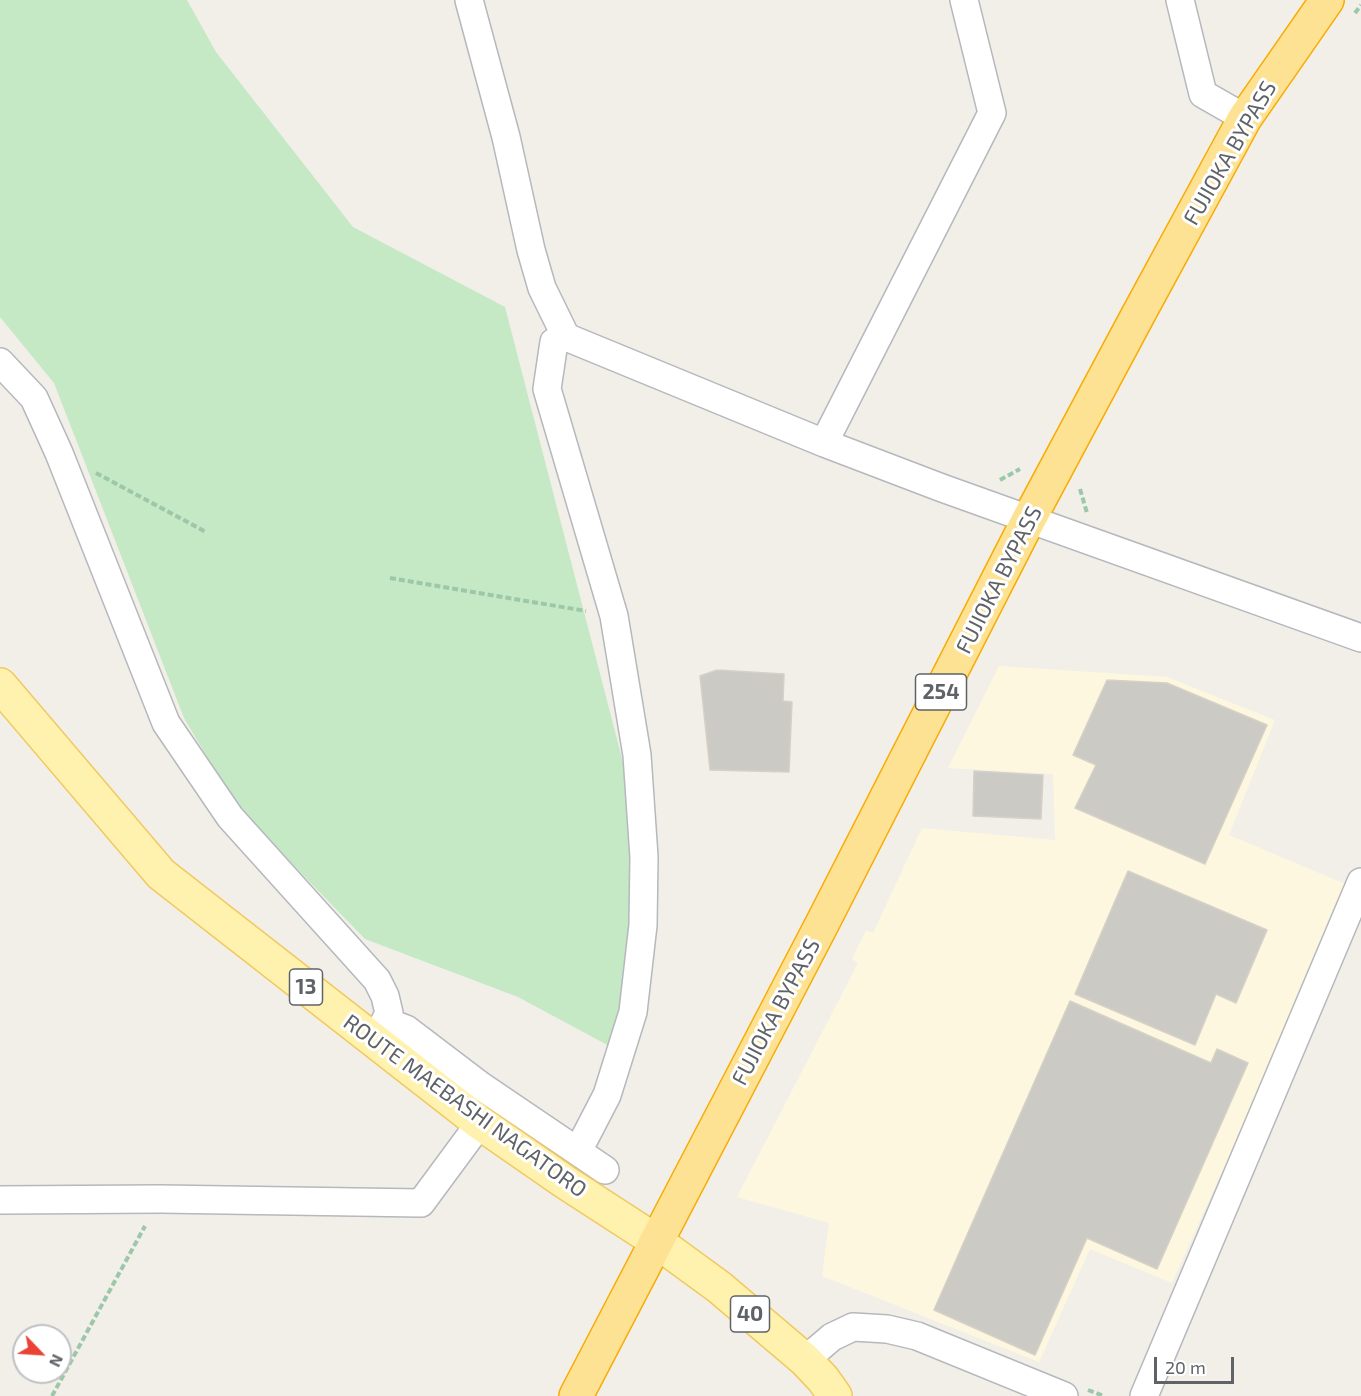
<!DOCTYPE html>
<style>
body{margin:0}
#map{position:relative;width:1361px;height:1396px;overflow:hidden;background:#f1efe8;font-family:"Exo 2",sans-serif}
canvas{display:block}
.north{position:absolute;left:12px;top:1324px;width:60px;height:60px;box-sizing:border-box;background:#fff;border:2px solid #bfc1c3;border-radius:50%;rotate:115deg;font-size:16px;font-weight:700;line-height:24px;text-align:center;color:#5f6368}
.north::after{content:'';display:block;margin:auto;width:21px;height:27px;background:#ea4335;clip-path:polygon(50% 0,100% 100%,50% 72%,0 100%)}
.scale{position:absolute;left:1154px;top:1357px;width:80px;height:27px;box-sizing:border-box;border:3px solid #5f6368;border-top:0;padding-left:8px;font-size:18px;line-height:21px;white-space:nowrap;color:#5f6368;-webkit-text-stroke:4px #fff;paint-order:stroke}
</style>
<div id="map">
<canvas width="1361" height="1396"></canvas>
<div class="north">N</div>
<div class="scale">20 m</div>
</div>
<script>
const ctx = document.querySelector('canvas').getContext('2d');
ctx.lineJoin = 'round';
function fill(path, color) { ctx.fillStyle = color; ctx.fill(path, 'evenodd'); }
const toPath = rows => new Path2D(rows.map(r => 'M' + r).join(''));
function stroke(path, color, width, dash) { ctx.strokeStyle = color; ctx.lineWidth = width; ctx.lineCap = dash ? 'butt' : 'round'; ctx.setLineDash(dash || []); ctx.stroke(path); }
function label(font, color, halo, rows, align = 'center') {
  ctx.font = font + ' "Exo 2",sans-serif'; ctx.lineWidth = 6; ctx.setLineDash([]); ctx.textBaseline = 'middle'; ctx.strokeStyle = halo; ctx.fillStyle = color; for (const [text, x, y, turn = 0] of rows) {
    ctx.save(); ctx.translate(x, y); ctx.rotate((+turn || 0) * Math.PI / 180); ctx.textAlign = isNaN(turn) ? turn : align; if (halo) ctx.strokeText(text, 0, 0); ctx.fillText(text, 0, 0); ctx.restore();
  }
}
fill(toPath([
 [999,666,1167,677,1275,720,1229,835,1350,886,1172,1283,1090,1249,1039,1362,822,1276,829,1223,737,1197,858,963,852,959,866,930,873,933,922,828,1055,840,1053,774,948,768]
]), '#fef7e0');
fill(toPath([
 [0,0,187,0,216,52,353,227,505,307,626,774,636,897,613,1048,518,997,365,939,236,806,184,718,54,383,0,317]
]), '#c5e8c5');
const building = toPath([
 [717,670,784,674,783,701,792,702,789,772,710,770,700,676,717,670],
 [1107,680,1167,683,1267,725,1205,864,1075,808,1096,765,1073,755,1107,680],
 [974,771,1043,775,1041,819,973,816,974,771],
 [1128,871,1267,930,1236,1003,1216,994,1195,1045,1075,994,1128,871],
 [1070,1001,1211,1063,1217,1049,1248,1063,1157,1269,1087,1238,1035,1355,934,1310,1070,1001]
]);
fill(building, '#cccac5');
stroke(building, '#d6d1c6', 1.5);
const minor = toPath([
 [469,0,506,137,531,250,542,288,566,337,824,443,942,488,1361,638],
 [1180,0,1203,94,1245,118],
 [566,337,554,342,547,389,614,616,637,755,644,857,643,925,633,1012,607,1095,578,1151],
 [0,362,34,398,59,453,166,723,230,817,377,980,385,996,389,1013,375,1041],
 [824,443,992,113,964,0],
 [385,1021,406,1029,481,1086,605,1170],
 [0,1200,160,1199,421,1203,480,1123],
 [805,1360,832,1337,853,1327,887,1329,917,1336,1064,1396],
 [1144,1396,1361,882]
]);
const major = toPath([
 [0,685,161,874,480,1123,565,1182,656,1241,719,1287,805,1360,823,1379,835,1396]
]);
const highway = toPath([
 [576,1396,822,924,1029,519,1138,315,1245,118,1327,0]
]);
stroke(minor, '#b5b8bc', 30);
stroke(major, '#f2c960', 36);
stroke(highway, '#f9ab00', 36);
stroke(toPath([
 [1355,13,1361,5],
 [96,473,206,532],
 [1000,480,1020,469],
 [1080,489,1087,513],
 [390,578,586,611],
 [1088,1390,1104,1396],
 [52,1396,145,1226]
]), '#9cc7a9', 4, [6, 3]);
stroke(minor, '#fff', 27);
stroke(major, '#fff2af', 33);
stroke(highway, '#fde293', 33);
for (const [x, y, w] of [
 [941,692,51],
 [306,987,33],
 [750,1314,39]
]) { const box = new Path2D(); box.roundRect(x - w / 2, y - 18, w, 36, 4.5); ctx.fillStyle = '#fff'; ctx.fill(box); stroke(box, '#5f6368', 1.5); }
label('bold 21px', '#5f6368', null, [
 ["254",941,692],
 ["13",306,987],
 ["40",750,1314]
]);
label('22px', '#5f6368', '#fff', [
 ["FUJIOKA BYPASS",1230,153,-60],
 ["FUJIOKA BYPASS",999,580,-63],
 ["FUJIOKA BYPASS",776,1012,-62],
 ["ROUTE MAEBASHI NAGATORO",465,1106,36]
]);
</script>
